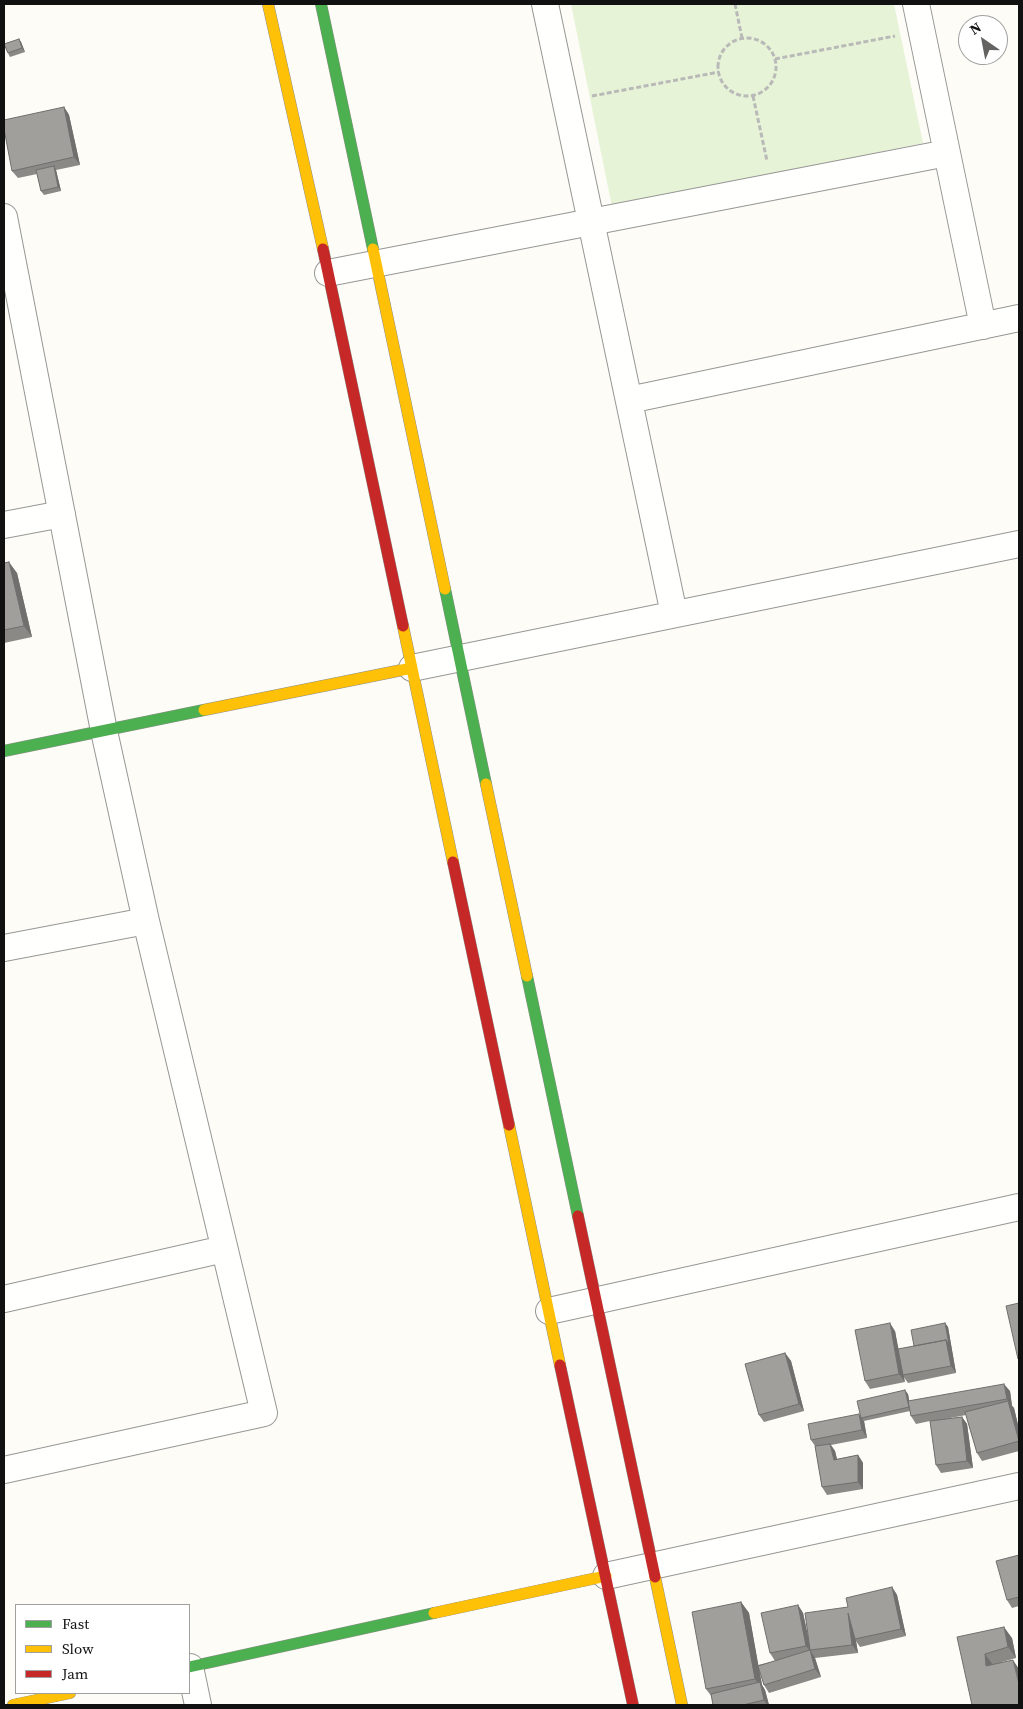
<!DOCTYPE html>
<style>
body{margin:0}
#map{position:relative;width:1023px;height:1709px;overflow:hidden;background:#fdfcf7;font-family:"Source Serif 4",serif}
canvas{display:block}
.frame{position:absolute;inset:0;border:5px solid #111;pointer-events:none}
.legend{position:absolute;left:15px;top:1604px;width:175px;height:90px;box-sizing:border-box;background:#fff;border:1px solid #a0a0a0;margin:0;padding:6px 9px;list-style:none;font-size:15px;color:#111}
.legend li{display:flex;align-items:center;gap:10px;height:25px}
.legend b{width:25px;border:1px solid #a0a0a0}
.north{position:absolute;left:958px;top:15px;width:50px;height:50px;box-sizing:border-box;background:#fff;border:1px solid #a0a0a0;border-radius:50%;rotate:327deg;font-size:14px;font-weight:700;line-height:20px;text-align:center;color:#111}
.north::after{content:'';display:block;margin:auto;width:18px;height:22px;background:#646362;clip-path:polygon(50% 0,100% 100%,50% 72%,0 100%)}
</style>
<div id="map">
<canvas width="1023" height="1709"></canvas>
<div class="frame"></div>
<ul class="legend">
<li><b style="height:6px;background:#4caf50"></b>Fast</li>
<li><b style="height:6px;background:#ffc107"></b>Slow</li>
<li><b style="height:6px;background:#c62828"></b>Jam</li>
</ul>
<div class="north">N</div>
</div>
<script>
const ctx = document.querySelector('canvas').getContext('2d');
ctx.lineJoin = 'round';
function fill(path, color) { ctx.fillStyle = color; ctx.fill(path, 'evenodd'); }
const toPath = rows => new Path2D(rows.map(r => 'M' + r).join(''));
function stroke(path, color, width, dash) { ctx.strokeStyle = color; ctx.lineWidth = width; ctx.lineCap = dash ? 'butt' : 'round'; ctx.setLineDash(dash || []); ctx.stroke(path); }
fill(toPath([
 [571,4,894,4,923,143,612,207]
]), '#e7f3d7');
const street = toPath([
 [545,4,674,614],
 [916,4,983,326],
 [4,217,104,731,146,921,264,1413,4,1470],
 [328,273,947,153],
 [629,400,1019,318],
 [4,525,62,514],
 [412,668,1019,544],
 [4,948,146,921],
 [4,1299,224,1249],
 [549,1311,1019,1207],
 [606,1576,1019,1486],
 [190,1667,198,1705]
]);
const fast = toPath([
 [321,4,373,249],
 [445,589,486,784],
 [4,751,204,710],
 [527,976,578,1216],
 [189,1667,434,1613]
]);
const slow = toPath([
 [268,4,323,249],
 [373,249,445,589],
 [403,626,453,862],
 [204,710,412,668],
 [486,784,527,976],
 [509,1125,560,1365],
 [655,1577,682,1705],
 [434,1613,606,1576],
 [13,1705,70,1693]
]);
const jam = toPath([
 [323,249,403,626],
 [453,862,509,1125],
 [578,1216,655,1577],
 [560,1365,633,1705]
]);
stroke(street, '#979795', 28);
stroke(fast, '#8e8d8b', 12);
stroke(slow, '#8e8d8b', 12);
stroke(jam, '#8e8d8b', 12);
stroke(toPath([
 [735,4,742,38],
 '718 67a29 29 0 1 1 58 0a29 29 0 1 1-58 0Z',
 [775,59,895,36],
 [592,96,719,72],
 [753,96,767,161]
]), '#b9b9b8', 3, [5, 2.5]);
stroke(street, '#fffffe', 26);
stroke(fast, '#4caf50', 11);
stroke(slow, '#ffc107', 11);
stroke(jam, '#c62828', 11);
fill(toPath([
 [19,39,21,42,25,52,10,57,8,53],
 [64,107,69,115,80,165,56,170,61,191,44,195,41,191,37,174,18,178,12,171],
 [4,563,17,573,32,637,4,643],
 [945,1323,948,1327,956,1373,908,1383,903,1376,905,1382,870,1389,865,1381,895,1331,898,1349,914,1346],
 [785,1353,791,1361,804,1411,764,1422,759,1415],
 [1010,1391,1012,1406,1014,1408,1019,1429,1019,1451,982,1461,977,1453,966,1415,945,1419,962,1417,967,1424,973,1468,941,1473,936,1465,930,1421,916,1424,911,1416,910,1411,864,1421,861,1418,908,1394,909,1401],
 [864,1421,867,1438,831,1445,835,1451,837,1459,858,1455,863,1463,863,1489,827,1495,822,1487,815,1446,811,1440],
 [1019,1555,1019,1606,1012,1608,1007,1600],
 [892,1587,897,1595,906,1636,860,1647,856,1641,858,1653,815,1658,821,1677,769,1693,764,1685,759,1668,762,1685,765,1690,769,1705,713,1705,712,1697,706,1689,741,1602,749,1613,758,1665,775,1661,770,1653,798,1605,803,1613,808,1636,848,1607],
 [957,1637,1012,1638,1016,1658,1002,1662,1019,1705]
]), '#8a8986');
fill(toPath([
 [19,39,21,42,25,52,22,48],
 [64,107,69,115,80,165,74,157],
 [54,166,56,170,61,191,58,187],
 [9,562,17,573,32,637,24,626],
 [890,1323,895,1331,905,1382,899,1374],
 [945,1323,948,1327,956,1373,951,1366,946,1340],
 [785,1353,791,1361,804,1411,799,1404],
 [1004,1384,1010,1391,1012,1406,1007,1399],
 [905,1390,908,1394,911,1410,909,1407],
 [1008,1401,1014,1408,1019,1429,1019,1441],
 [859,1414,864,1421,867,1438,862,1430],
 [962,1417,967,1424,973,1468,967,1461],
 [830,1444,835,1451,839,1468,834,1460],
 [858,1455,863,1463,863,1489,858,1482],
 [892,1587,897,1595,906,1636,901,1629],
 [741,1602,749,1613,762,1685,765,1690,769,1705,767,1705,764,1700,761,1688,755,1679],
 [798,1605,803,1613,811,1650,810,1650,815,1658,821,1677,815,1669,810,1651,806,1646],
 [848,1613,855,1639,856,1641,858,1653,852,1645],
 [1004,1627,1012,1638,1016,1658,1008,1647],
 [985,1654,993,1665,986,1666],
 [1013,1660,1019,1669,1019,1684]
]), '#716f6d');
const building = toPath([
 [19,39,22,48,8,53,4,44,19,39],
 [64,107,74,157,12,171,4,129,4,120,64,107],
 [54,166,58,187,41,191,36,170,54,166],
 [9,562,24,626,4,630,4,563,9,562],
 [1019,1303,1019,1358,1018,1359,1006,1306,1019,1303],
 [890,1323,899,1374,865,1381,855,1330,890,1323],
 [945,1323,949,1344,946,1340,914,1346,911,1330,945,1323],
 [946,1340,951,1366,903,1375,898,1349,946,1340],
 [785,1353,799,1404,759,1415,745,1364,785,1353],
 [1004,1384,1007,1399,911,1416,908,1401,1004,1384],
 [905,1390,909,1407,861,1418,857,1401,905,1390],
 [1008,1401,1019,1441,977,1453,965,1412,1008,1401],
 [859,1414,862,1430,811,1440,808,1424,859,1414],
 [962,1417,967,1461,936,1465,930,1421,962,1417],
 [830,1444,834,1460,858,1455,858,1482,822,1487,815,1446,830,1444],
 [1019,1555,1019,1597,1007,1600,996,1561,1019,1555],
 [892,1587,901,1629,855,1639,848,1613,852,1645,810,1650,815,1669,764,1685,758,1666,810,1650,805,1613,848,1607,846,1598,892,1587],
 [741,1602,755,1679,706,1689,692,1612,741,1602],
 [798,1605,806,1646,770,1653,761,1613,798,1605],
 [1004,1627,1008,1647,985,1654,986,1666,1013,1660,1019,1684,1019,1705,972,1705,957,1637,1004,1627],
 [760,1682,764,1700,743,1705,713,1705,711,1694,760,1682]
]);
fill(building, '#a19f9c');
stroke(building, '#716f6d', 1);
</script>
